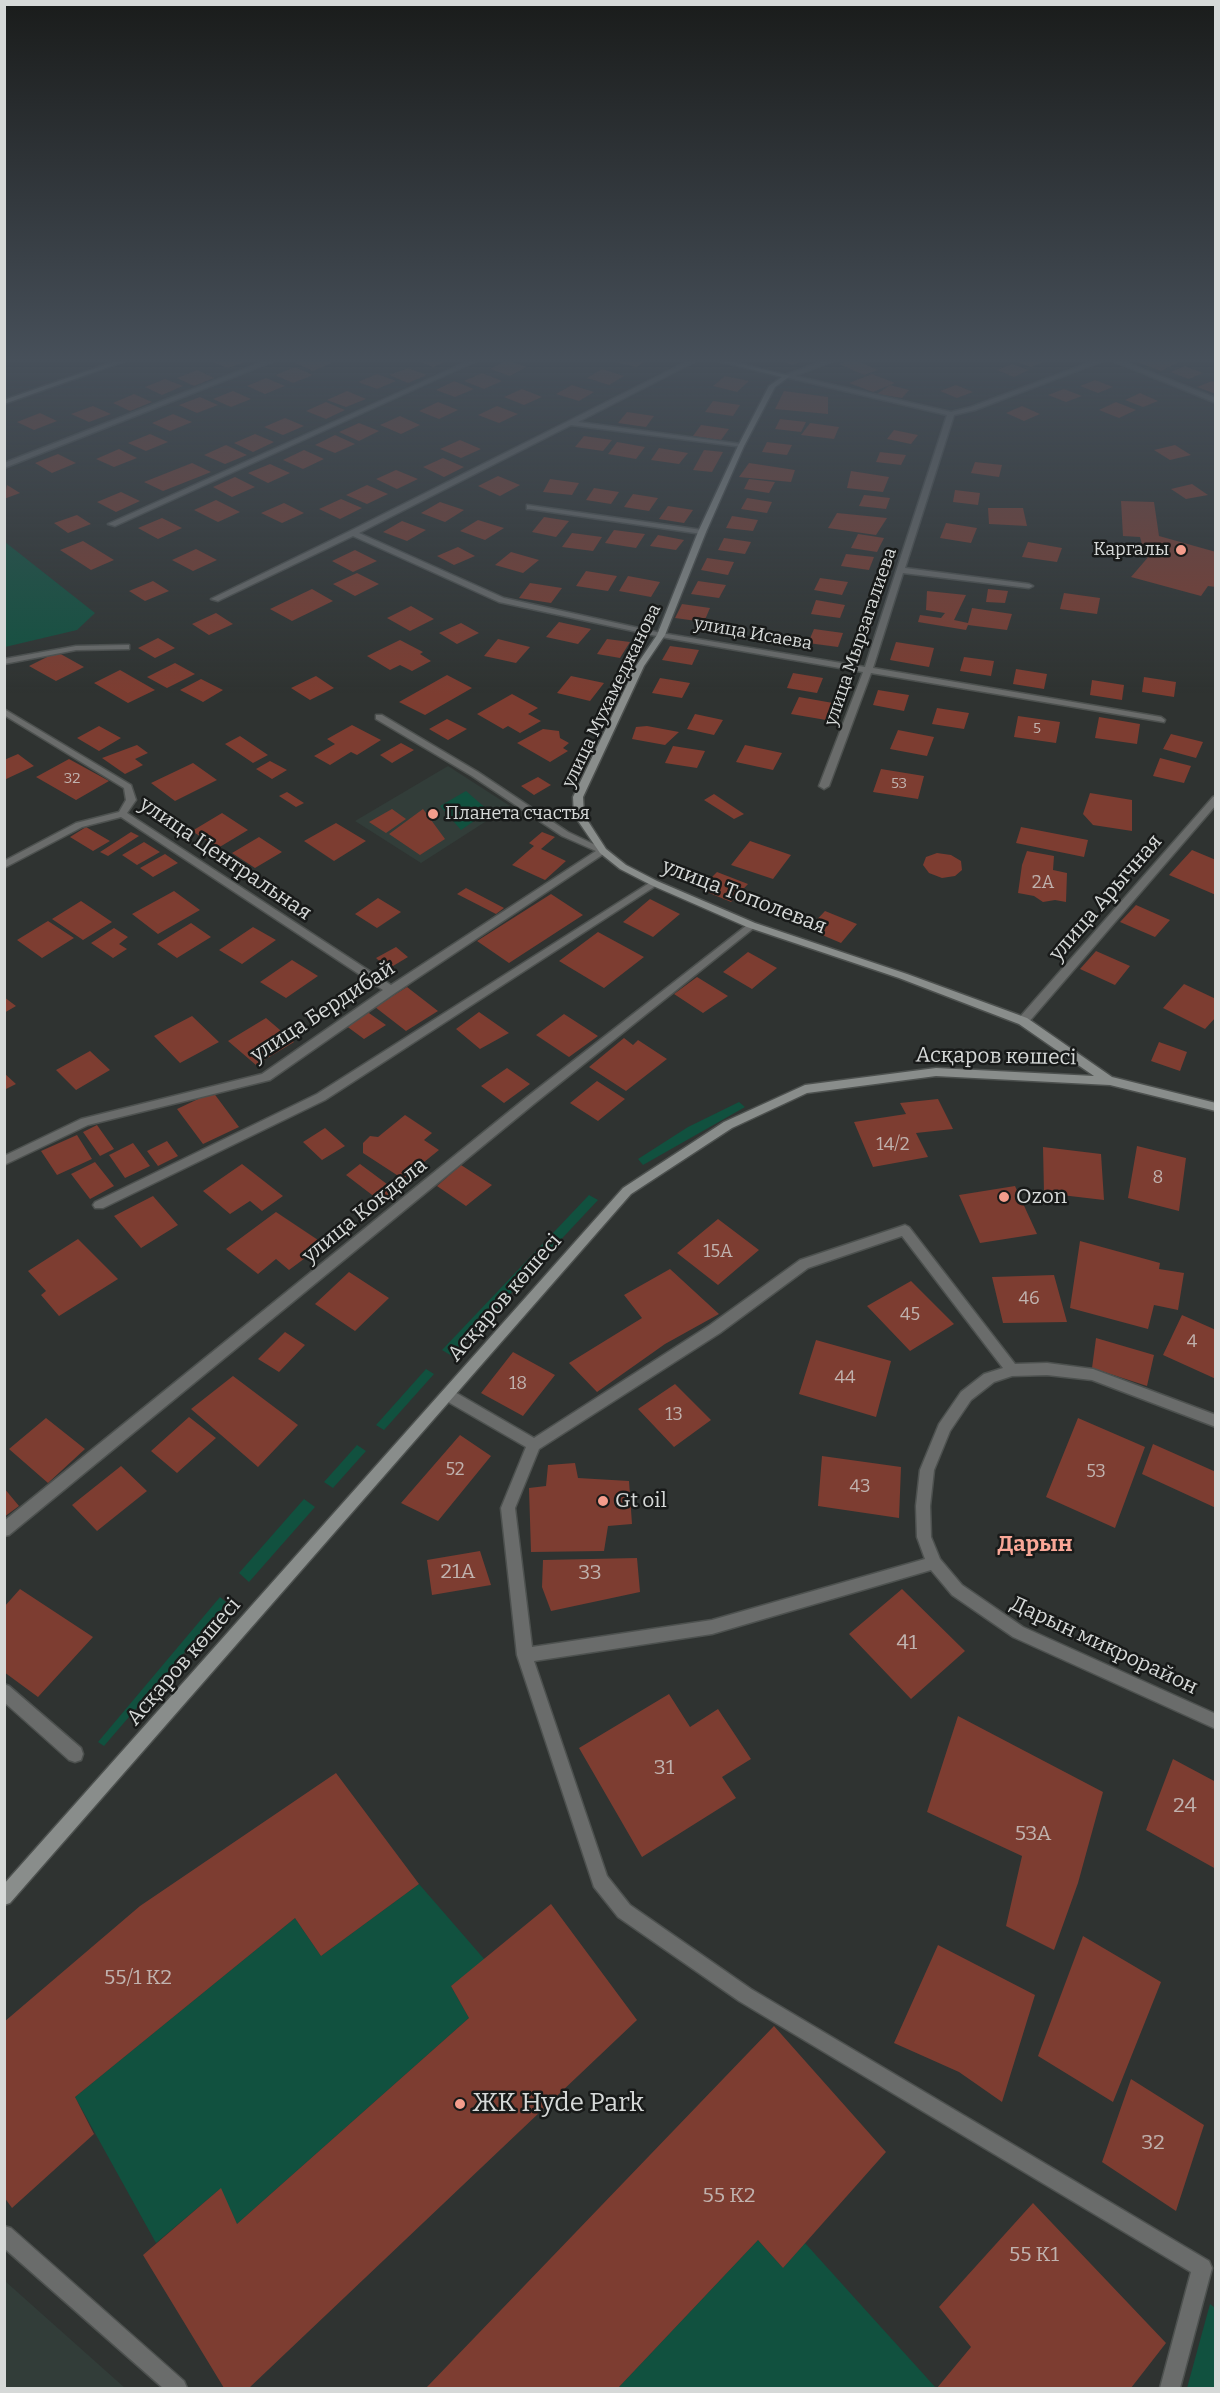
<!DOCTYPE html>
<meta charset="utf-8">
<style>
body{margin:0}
#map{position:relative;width:1220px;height:2393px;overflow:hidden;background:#2f3331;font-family:Bitter,serif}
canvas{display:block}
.frame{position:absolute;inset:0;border:6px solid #d6d9d8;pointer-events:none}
</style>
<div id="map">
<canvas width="1220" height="2393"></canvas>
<div class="frame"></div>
</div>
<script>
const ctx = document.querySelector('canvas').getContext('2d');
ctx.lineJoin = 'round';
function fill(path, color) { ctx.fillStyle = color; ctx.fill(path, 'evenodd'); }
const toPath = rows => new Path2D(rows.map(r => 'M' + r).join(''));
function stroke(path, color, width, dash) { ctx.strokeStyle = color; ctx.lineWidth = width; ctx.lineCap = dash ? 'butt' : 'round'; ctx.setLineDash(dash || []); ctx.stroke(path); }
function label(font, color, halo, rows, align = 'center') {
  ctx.font = font + ' Bitter,serif'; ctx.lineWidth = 5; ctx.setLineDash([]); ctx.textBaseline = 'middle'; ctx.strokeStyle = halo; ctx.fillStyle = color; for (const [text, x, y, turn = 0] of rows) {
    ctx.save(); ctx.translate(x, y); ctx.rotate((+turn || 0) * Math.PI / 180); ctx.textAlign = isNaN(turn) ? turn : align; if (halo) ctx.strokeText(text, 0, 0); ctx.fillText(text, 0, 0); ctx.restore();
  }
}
fill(toPath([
 [448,766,510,806,421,863,355,821],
 [5,2281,125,2388,5,2388]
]), '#323d39');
fill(toPath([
 [4,542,5,542,95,613,77,630,5,647],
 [466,791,489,811,461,830,440,806],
 [739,1102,745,1107,643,1165,638,1159,688,1127],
 [589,1195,598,1200,452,1356,442,1350],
 [426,1369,434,1374,384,1430,376,1425],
 [357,1445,366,1451,333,1488,324,1482],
 [304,1499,315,1507,249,1582,239,1573],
 [220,1597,227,1603,104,1746,98,1742],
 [419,1884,485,1960,451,1986,469,2018,237,2224,220,2189,156,2243,75,2097,295,1918,321,1956],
 [758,2240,783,2268,805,2243,936,2388,618,2388],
 [1210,2304,1215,2308,1215,2388,1187,2388]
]), '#11513f');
fill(toPath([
 [216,359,244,359,248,361,228,368,210,361],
 [306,359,322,359,332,363,313,371,295,363],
 [413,359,452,359,433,367],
 [618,359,647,359,637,367,614,362],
 [778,359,809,359,792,365],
 [853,359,878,370,864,375,839,364],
 [1019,359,1040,359,1046,361,1031,367,1014,361],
 [1145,359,1185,359,1161,371,1137,362],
 [507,360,527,367,510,376,490,369],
 [1012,364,1029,370,1014,377,997,370],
 [1185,366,1203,373,1189,379,1170,372],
 [295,367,313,375,293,383,275,375],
 [408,368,427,375,408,383,389,375],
 [602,369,624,376,609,385,587,378],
 [197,370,214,378,194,386,177,378],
 [482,373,502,381,484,389,464,381],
 [377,374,396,381,377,389,358,382],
 [872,374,895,383,873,392,849,383],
 [725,376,749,381,737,392,713,386],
 [266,378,285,386,265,394,247,386],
 [165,379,183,386,162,395,145,387],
 [1095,380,1113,387,1098,393,1080,386],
 [454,381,474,389,455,397,436,390],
 [1212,381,1216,382,1216,394,1197,387],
 [572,385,594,392,579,401,556,394],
 [890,385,909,390,902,398,877,394],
 [956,385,973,392,957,398,940,391],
 [522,389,542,397,524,405,504,397],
 [1064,389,1082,396,1066,402,1048,395],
 [233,391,251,399,231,407,213,399],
 [347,391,366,399,346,407,327,400],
 [784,391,828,397,828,414,775,409],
 [1140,393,1158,401,1143,407,1125,400],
 [134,394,152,402,130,411,113,403],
 [200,397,218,405,197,413,179,405],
 [713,401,740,405,733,416,705,412],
 [326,402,345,410,326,419,306,411],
 [438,402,458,410,439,419,419,411],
 [1116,402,1136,410,1119,418,1099,410],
 [93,406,111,414,89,422,71,414],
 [497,406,518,414,499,423,478,415],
 [1022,406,1040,414,1024,421,1006,413],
 [627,412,654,416,646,427,618,423],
 [40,413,57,421,34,430,17,422],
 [173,414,192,422,170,431,152,423],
 [400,416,420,425,401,434,380,425],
 [285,418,304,426,283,435,264,427],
 [780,419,806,422,801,432,775,429],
 [359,423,379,431,359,441,339,432],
 [810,423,839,427,834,439,801,435],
 [701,425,729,429,721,440,693,436],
 [894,430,918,435,911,444,887,439],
 [150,434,168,442,146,451,128,443],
 [255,434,274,442,253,452,234,443],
 [335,435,355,444,335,453,315,445],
 [584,436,612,440,603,451,575,447],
 [460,440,481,449,461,458,440,449],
 [617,442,645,447,636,459,608,454],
 [767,442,792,445,787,455,762,452],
 [226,445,247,455,225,464,204,455],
 [1175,445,1191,455,1170,460,1154,450],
 [659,448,688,453,679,464,651,460],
 [119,449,137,458,114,467,96,459],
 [304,450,324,459,303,469,283,460],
 [704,450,723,452,712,472,693,470],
 [880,452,906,455,901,465,876,462],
 [58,454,76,463,52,473,35,463],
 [443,458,464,467,444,477,423,467],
 [975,462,1002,465,999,477,971,473],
 [192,463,211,472,163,491,144,482],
 [749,463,795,470,791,482,739,477],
 [270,464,290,473,268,483,248,473],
 [396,470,418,479,397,489,376,479],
 [851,471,889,477,883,492,847,488],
 [498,476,520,485,500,496,478,486],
 [235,477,255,487,232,497,213,487],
 [550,479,579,483,572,495,543,492],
 [749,479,775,482,769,493,744,489],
 [1192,484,1208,495,1186,499,1171,489],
 [7,485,20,493,4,499],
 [367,485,388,494,367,504,346,495],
 [594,488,619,492,611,504,586,500],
 [955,490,980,493,978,505,953,502],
 [121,492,140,501,116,512,97,502],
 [633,494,658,498,649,511,624,507],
 [864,495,890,498,886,509,859,506],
 [747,498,772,502,767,513,741,509],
 [341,499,362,508,340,519,319,509],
 [216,500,240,512,218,522,194,510],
 [1121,501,1154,502,1159,536,1216,552,1216,587,1208,586,1201,596,1131,577,1156,548,1142,544,1140,537,1123,536],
 [440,502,464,510,445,522,421,513],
 [284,503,304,513,282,523,261,513],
 [668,506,693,510,684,523,659,519],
 [988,508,1023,508,1027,526,989,524],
 [837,513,887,518,876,535,828,528],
 [77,515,91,524,68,533,54,523],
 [732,516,758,520,753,531,726,528],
 [544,517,569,521,556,537,532,532],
 [162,518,182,528,158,539,138,528],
 [478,520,504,528,485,540,460,531],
 [402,521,426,530,407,541,383,532],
 [946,523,977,528,971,543,940,538],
 [614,530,645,534,636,548,605,543],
 [572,533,602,537,593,551,562,547],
 [858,534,884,538,877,552,851,548],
 [658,535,684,540,676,550,650,546],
 [724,538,751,542,745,554,718,550],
 [83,541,114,560,91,570,60,550],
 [1028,542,1062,548,1057,562,1022,557],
 [458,547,475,556,454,565,437,556],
 [196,549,217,560,193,571,172,560],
 [355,550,377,561,353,572,332,561],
 [511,552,539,560,523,573,495,565],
 [846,554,874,557,869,570,841,566],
 [707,558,734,562,728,575,701,570],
 [586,571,617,576,608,591,576,586],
 [357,573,379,584,355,596,333,584],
 [628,576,660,582,651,597,619,591],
 [820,578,848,582,842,595,814,590],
 [153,581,169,591,145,601,129,591],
 [698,581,726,585,719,598,691,594],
 [530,583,562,588,551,603,519,598],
 [312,589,333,601,292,621,270,609],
 [988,589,1008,591,1005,603,986,602],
 [927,591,966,595,954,620,968,623,972,608,1012,614,1007,630,968,625,966,630,918,622,920,615,941,618,945,613,926,610],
 [1064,593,1100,598,1097,614,1060,609],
 [816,600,845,605,840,618,811,614],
 [682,604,710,608,704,622,675,618],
 [411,606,434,619,410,631,387,618],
 [216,613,233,624,209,635,192,624],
 [559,622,591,629,578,644,546,637],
 [461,623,479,633,457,644,439,633],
 [814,629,843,633,838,647,808,643],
 [158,638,175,648,155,658,138,648],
 [498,639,530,647,516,663,484,656],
 [607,639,630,642,620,658,597,654],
 [400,640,423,652,420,654,431,661,412,671,400,665,390,670,367,656],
 [896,642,934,648,929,667,890,660],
 [670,646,699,650,692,665,662,660],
 [57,652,84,667,56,681,29,666],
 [964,657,994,661,991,676,960,671],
 [175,663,195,674,167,688,147,677],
 [1016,669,1047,674,1044,689,1013,684],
 [120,670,155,690,128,703,94,683],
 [793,673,823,678,817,693,787,688],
 [447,675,472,688,425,715,399,702],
 [316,676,334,688,310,700,291,688],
 [571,676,604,683,590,701,557,693],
 [1144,677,1176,682,1174,697,1142,692],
 [660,678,690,683,682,698,652,693],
 [201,679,223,690,203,702,180,690],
 [1092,680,1124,685,1122,700,1090,695],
 [878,690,909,695,904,711,873,705],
 [512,694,538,708,528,714,541,721,520,733,508,726,503,729,477,714],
 [799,697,833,703,826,720,791,714],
 [937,708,969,713,964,729,932,724],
 [695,714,723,720,714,735,687,729],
 [1018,716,1060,722,1056,743,1014,737],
 [1099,717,1140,724,1137,744,1095,738],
 [447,719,467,729,448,740,429,729],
 [352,725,381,740,357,755,351,752,330,765,314,756,335,744,327,739],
 [99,726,121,738,99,751,77,738],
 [647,726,679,732,665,745,632,739,636,727],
 [543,729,559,731,560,738,569,743,563,748,568,751,550,762,517,743],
 [898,730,934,737,927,756,890,749],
 [1171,734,1203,742,1196,758,1163,749],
 [240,736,268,755,253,763,225,744],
 [401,743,414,750,392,763,380,755],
 [137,745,148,753,135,759,143,765,125,774,102,758],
 [745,745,782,753,773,770,736,762],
 [673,746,705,751,697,768,665,763],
 [18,754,34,766,4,780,4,760],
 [1160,758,1191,766,1184,783,1153,776],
 [69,759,109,781,76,800,36,777],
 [270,761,287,770,272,779,256,769],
 [193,763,217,780,175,801,151,783],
 [881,769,924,776,918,799,873,792],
 [538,777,551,785,534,795,521,786],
 [287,792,304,803,296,807,279,796],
 [1090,793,1132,800,1132,831,1093,825,1083,814],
 [714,794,744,814,734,819,704,800],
 [392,809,406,819,386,833,369,822],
 [423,809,445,839,420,855,389,834],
 [222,813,248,830,218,848,192,831],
 [336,823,366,841,334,861,304,841],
 [86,827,110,841,93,851,70,837],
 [1021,827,1088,840,1084,857,1016,843],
 [131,832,139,836,108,856,100,852],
 [542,832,555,837,541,849,566,861,545,880,512,865,534,846,529,843],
 [259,837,282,852,255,868,232,853],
 [750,841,791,855,773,879,731,865],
 [144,842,160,852,137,865,122,855],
 [1192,850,1216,860,1216,895,1169,875],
 [1027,851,1054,856,1053,870,1067,873,1066,902,1055,900,1043,902,1034,896,1018,893,1022,865],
 [937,853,951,855,961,861,962,870,955,876,942,878,929,873,923,865,926,857],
 [165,854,178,863,153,877,140,868],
 [717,872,748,884,731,902,700,889],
 [466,888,504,908,496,914,457,894],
 [174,891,200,910,158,934,132,914],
 [551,894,583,915,509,963,477,941],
 [378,898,401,912,377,928,355,914],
 [650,899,680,914,653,937,623,922],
 [81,901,112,922,83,940,52,919],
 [1136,905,1170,920,1155,937,1120,922],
 [825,911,857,924,841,943,808,929],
 [48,921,74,938,42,958,17,940],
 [191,923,211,937,177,958,157,944],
 [253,927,276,940,242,964,219,950],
 [114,928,128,937,119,944,127,949,113,958,91,943],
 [598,932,644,957,604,988,559,961],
 [396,947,408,957,388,969,376,958],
 [1096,951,1130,966,1115,985,1080,969],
 [748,952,777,968,752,989,723,972],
 [292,960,318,976,286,998,260,982],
 [697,977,728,996,703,1013,674,994],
 [1184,984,1216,999,1216,1017,1205,1029,1163,1008],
 [407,987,438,1011,406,1031,375,1007],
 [4,997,16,1006,4,1013],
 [366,1011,386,1025,364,1039,345,1025],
 [479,1012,509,1033,480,1049,456,1029],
 [564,1014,598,1036,569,1057,536,1035],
 [192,1016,219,1042,180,1063,154,1036],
 [266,1018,294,1042,256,1065,228,1041],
 [624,1038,633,1045,638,1040,667,1059,626,1091,589,1067],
 [1159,1042,1187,1052,1180,1071,1151,1061],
 [90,1051,110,1070,76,1090,56,1070],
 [507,1068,530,1084,504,1103,481,1086],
 [4,1073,16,1084,4,1090],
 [597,1081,625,1099,598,1121,570,1103],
 [213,1092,239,1127,203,1144,177,1109],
 [938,1099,953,1129,916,1133,928,1157,873,1167,854,1122,906,1114,900,1103],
 [405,1115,432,1133,424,1140,439,1150,403,1179,363,1153,363,1143,370,1136,378,1137],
 [97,1125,114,1149,100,1156,83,1132],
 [325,1128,345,1146,322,1160,303,1142],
 [77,1135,92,1159,57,1175,41,1151],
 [167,1141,178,1156,158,1166,147,1151],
 [133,1143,150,1166,125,1178,109,1155],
 [1137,1146,1186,1158,1179,1211,1128,1198],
 [1043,1147,1101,1154,1104,1200,1044,1193],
 [95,1162,114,1186,90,1199,71,1174],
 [242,1164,283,1196,262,1211,250,1201,230,1214,203,1191],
 [360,1164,395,1190,380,1201,346,1175],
 [461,1165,492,1185,466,1206,437,1186],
 [1015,1186,1037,1234,980,1243,959,1195],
 [153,1196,178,1225,141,1248,114,1216],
 [276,1212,324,1244,289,1270,276,1259,258,1274,226,1249],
 [718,1219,759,1250,718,1285,677,1253],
 [78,1239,118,1279,59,1316,41,1295,46,1291,28,1271],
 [1080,1241,1160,1263,1159,1269,1184,1273,1178,1310,1154,1305,1148,1329,1070,1308],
 [670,1269,719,1314,665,1344,597,1392,569,1363,642,1318,624,1295],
 [349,1272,389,1298,355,1331,315,1304],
 [1054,1275,1067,1322,1003,1323,992,1277],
 [911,1281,954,1324,910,1351,867,1306],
 [1182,1315,1216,1330,1216,1379,1163,1355],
 [285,1332,305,1345,279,1372,258,1359],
 [1096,1338,1154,1355,1147,1386,1092,1368],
 [816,1340,891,1361,876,1417,799,1394],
 [513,1352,555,1375,523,1416,481,1393],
 [233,1376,298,1425,258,1467,191,1409],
 [675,1384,711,1420,674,1447,638,1409],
 [189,1417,216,1438,177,1473,151,1451],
 [46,1418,85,1449,48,1483,9,1449],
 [1078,1418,1145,1447,1115,1528,1046,1497],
 [460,1435,491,1456,438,1521,401,1503],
 [1153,1444,1216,1472,1216,1508,1142,1474],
 [822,1456,901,1467,899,1518,818,1506],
 [575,1463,578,1478,629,1481,632,1524,608,1526,604,1551,531,1552,529,1488,546,1486,548,1465],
 [121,1466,147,1491,97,1531,72,1505],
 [4,1488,19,1506,4,1517],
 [480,1551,491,1585,432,1595,427,1560],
 [637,1558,640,1592,551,1611,542,1587,543,1560],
 [20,1589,93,1637,38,1697,4,1672,4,1607],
 [902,1589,965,1651,911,1699,849,1634],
 [669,1694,690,1727,718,1709,751,1759,722,1777,736,1798,642,1857,579,1748],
 [958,1716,1103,1792,1078,1883,1054,1950,1006,1926,1022,1856,927,1812],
 [1173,1759,1216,1782,1216,1869,1146,1830],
 [336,1773,419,1884,321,1956,295,1918,75,2097,94,2134,12,2208,4,2197,4,2022,140,1906],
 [551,1904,637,2020,249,2388,224,2388,143,2255,221,2188,237,2224,469,2018,451,1986],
 [1083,1936,1161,1982,1113,2102,1038,2056],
 [938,1945,1035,1995,1002,2102,959,2072,894,2043],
 [774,2026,886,2152,783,2268,758,2240,618,2388,426,2388],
 [1131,2079,1204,2125,1176,2211,1102,2162],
 [1033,2203,1166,2343,1131,2388,937,2388,971,2347,939,2307]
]), '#7d3d31');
const street = toPath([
 [270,359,279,359,4,468,4,463,270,359],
 [473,359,481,359,115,526,108,524,473,359],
 [692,359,700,359,578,422,741,444,744,446,743,447,571,425,359,533,504,598,661,633,865,667,947,415,785,377,785,375,829,359,838,359,795,376,951,412,971,407,1099,359,1117,359,1216,398,1216,403,1108,359,975,410,954,415,905,568,1029,584,1033,586,1029,588,903,573,873,668,1161,717,1165,720,1164,722,871,673,829,786,824,789,819,786,863,672,661,637,499,602,353,536,218,601,211,599,350,531,692,359],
 [527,505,702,530,706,532,702,534,530,509,527,509,527,505],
 [126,645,129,645,129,649,76,650,4,664,4,659,76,646,126,645],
 [4,709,131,785,136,800,127,813,391,985,596,851,562,836,472,776,376,719,376,715,382,715,478,772,568,832,608,851,395,993,270,1080,88,1125,4,1165,4,1156,81,1119,262,1074,383,990,121,817,82,827,4,868,4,861,76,823,119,812,126,800,124,788,4,715,4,709],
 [1216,796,1216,805,1027,1024,1019,1024,1018,1021,1019,1018,1213,797,1216,796],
 [654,880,659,883,657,885,325,1100,103,1208,95,1208,93,1205,95,1202,317,1094,654,880],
 [751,922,756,925,755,927,535,1103,9,1535,4,1536,4,1521,527,1097,751,922],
 [905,1225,909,1227,1015,1364,1047,1363,1093,1369,1216,1415,1216,1427,1092,1380,1047,1375,1012,1376,994,1382,971,1400,950,1431,934,1470,930,1506,931,1537,940,1559,962,1585,1023,1627,1216,1714,1216,1729,1013,1637,952,1595,931,1570,712,1634,534,1661,607,1876,630,1905,751,1989,1209,2261,1212,2268,1180,2388,1160,2388,1191,2272,739,2001,618,1917,594,1887,517,1655,501,1508,526,1447,443,1399,441,1395,443,1391,448,1389,453,1391,534,1438,710,1325,800,1260,905,1225],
 [902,1236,1003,1368,984,1374,961,1392,939,1424,920,1470,916,1506,917,1537,925,1559,712,1620,532,1647,515,1508,539,1449,720,1333,808,1268,902,1236],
 [4,1684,9,1686,81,1748,83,1754,81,1760,75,1762,69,1760,4,1702,4,1684],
 [4,2226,11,2228,184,2381,187,2388,163,2388,4,2248,4,2226]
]);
const secondary = toPath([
 [122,359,131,359,4,404,4,400,122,359],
 [710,359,721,359,790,376,775,387,744,446,706,532,665,635,644,666,583,797,584,815,606,849,626,865,657,881,755,923,907,974,1027,1018,1112,1077,1216,1103,1216,1111,1110,1085,936,1076,807,1093,732,1128,631,1194,10,1903,4,1905,4,1884,623,1188,724,1122,805,1085,936,1068,1094,1076,1019,1024,899,978,747,927,651,885,620,869,600,853,574,815,573,797,636,666,657,635,698,532,738,446,769,386,782,377,710,359]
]);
stroke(street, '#4d514f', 3);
stroke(secondary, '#4d514f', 3);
fill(street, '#6a6c6b');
fill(secondary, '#898d8b');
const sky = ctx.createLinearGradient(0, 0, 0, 694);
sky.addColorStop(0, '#1a1c1b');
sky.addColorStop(0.52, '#47505a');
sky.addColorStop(1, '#47505a00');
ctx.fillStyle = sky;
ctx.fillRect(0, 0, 1220, 694);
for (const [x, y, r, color] of [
 [1181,550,6,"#f49d8c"],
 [433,814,6,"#f49d8c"],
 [1004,1197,6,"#f49d8c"],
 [603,1501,6,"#f49d8c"],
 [460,2104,6,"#f49d8c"]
]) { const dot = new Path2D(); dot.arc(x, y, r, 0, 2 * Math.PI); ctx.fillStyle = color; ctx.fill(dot); stroke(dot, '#181a19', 2); }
label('15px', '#c0b2ae', null, [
 ["5",1037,729],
 ["32",72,779],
 ["53",899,784]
]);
label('18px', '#d6d9d8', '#181a19', [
 ["Каргалы",1169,550],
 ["Планета счастья",445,814,"left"]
], 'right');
label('18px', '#d6d9d8', '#181a19', [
 ["улица Исаева",753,634,10],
 ["улица Мырзагалиева",861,637,-71],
 ["улица Мухамеджанова",612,696,-64]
]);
label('18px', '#c0b2ae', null, [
 ["2А",1043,883],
 ["14/2",893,1145],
 ["8",1158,1178],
 ["15А",718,1252],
 ["46",1029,1299],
 ["45",910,1315],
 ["4",1192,1342],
 ["44",845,1378],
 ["18",518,1384],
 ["13",674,1415],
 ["52",455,1470],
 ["53",1096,1472],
 ["43",860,1487]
]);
label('21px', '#d6d9d8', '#181a19', [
 ["улица Центральная",225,859,34],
 ["улица Тополевая",744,897,21],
 ["улица Арычная",1106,898,-49],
 ["улица Бердибай",323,1012,-33],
 ["Асқаров көшесі",996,1057,1],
 ["улица Кокдала",365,1211,-39],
 ["Асқаров көшесі",505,1298,-49],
 ["Дарын микрорайон",1104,1646,25],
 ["Асқаров көшесі",184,1662,-49]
]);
label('21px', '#d6d9d8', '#181a19', [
 ["Ozon",1016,1197],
 ["Gt oil",615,1501]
], 'left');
label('21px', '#c0b2ae', null, [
 ["21А",458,1572],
 ["33",590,1573],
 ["41",907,1643],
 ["31",664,1768],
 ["24",1185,1806],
 ["53А",1033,1834],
 ["55/1 К2",138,1978],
 ["32",1153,2143],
 ["55 К2",729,2196],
 ["55 К1",1034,2255]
]);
label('bold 22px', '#f9a797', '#181a19', [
 ["Дарын",1035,1545]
]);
label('26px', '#d6d9d8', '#181a19', [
 ["ЖК Hyde Park",472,2104]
], 'left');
</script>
